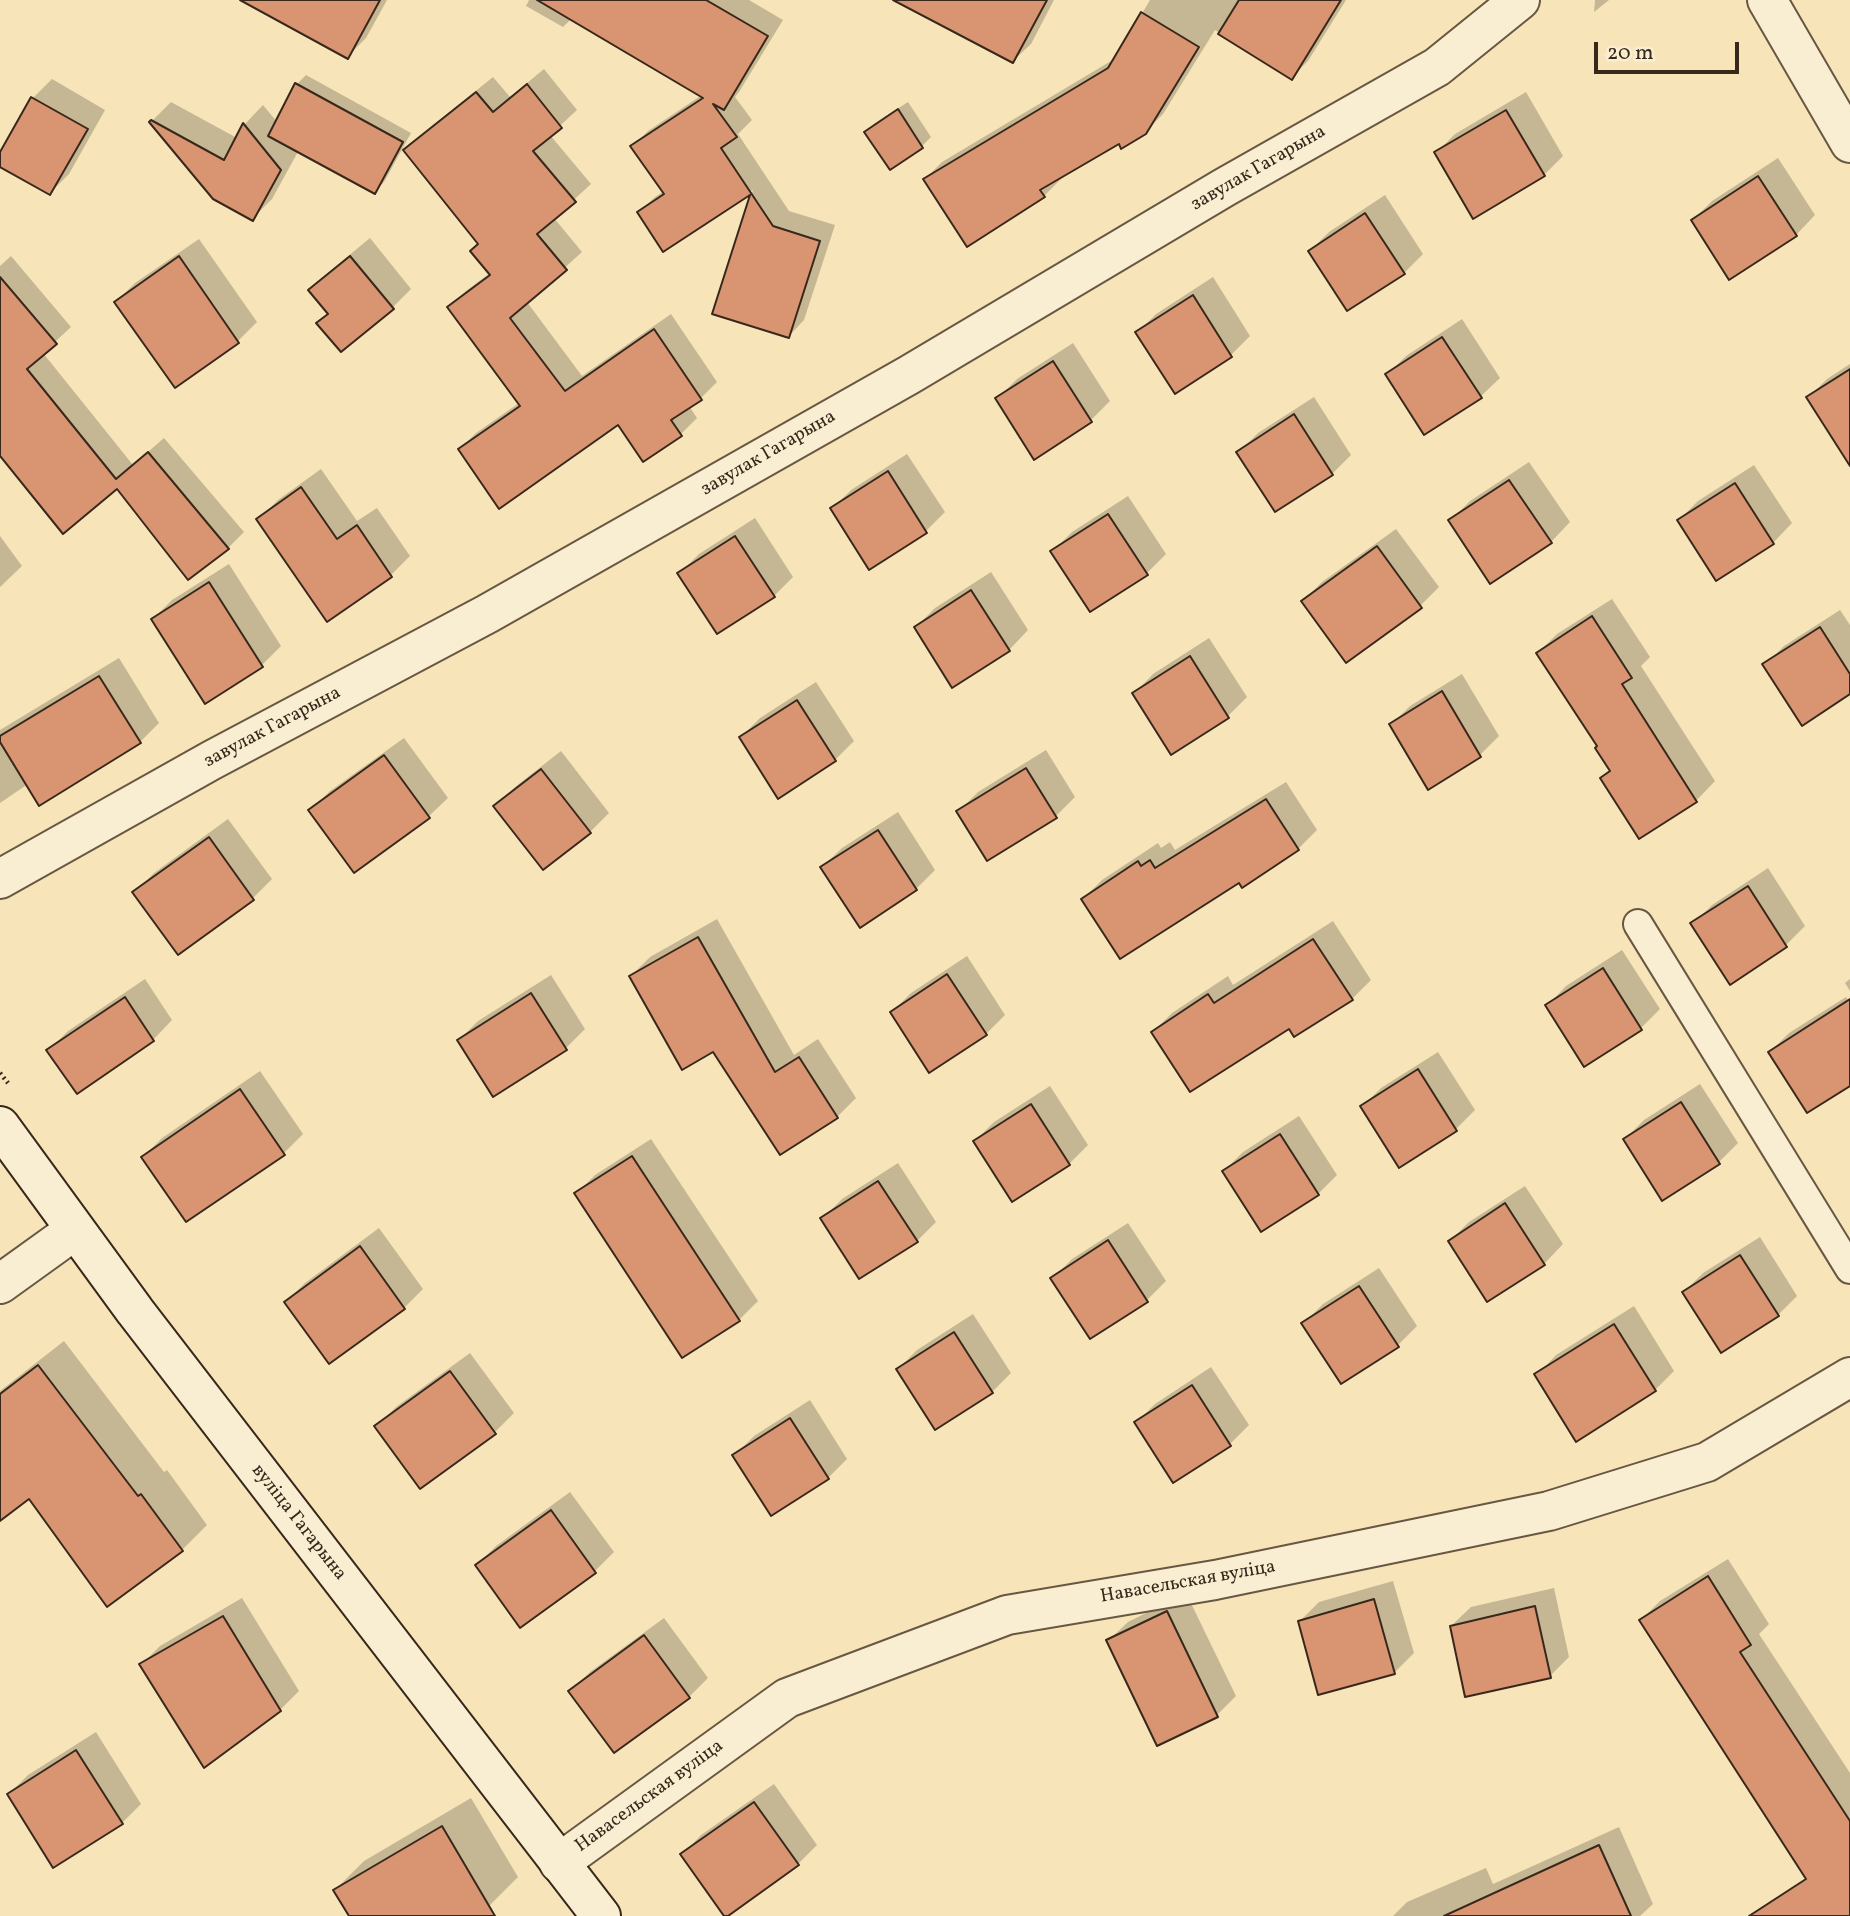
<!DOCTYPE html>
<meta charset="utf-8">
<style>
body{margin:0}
#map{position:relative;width:1850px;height:1916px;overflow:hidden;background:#f7e5b9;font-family:Vollkorn,serif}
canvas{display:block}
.scale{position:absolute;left:1594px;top:42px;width:145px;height:32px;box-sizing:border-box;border:4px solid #38281b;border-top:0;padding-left:9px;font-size:21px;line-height:24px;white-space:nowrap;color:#38281b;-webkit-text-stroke:5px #faeed2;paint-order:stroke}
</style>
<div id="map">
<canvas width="1850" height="1916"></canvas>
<div class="scale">20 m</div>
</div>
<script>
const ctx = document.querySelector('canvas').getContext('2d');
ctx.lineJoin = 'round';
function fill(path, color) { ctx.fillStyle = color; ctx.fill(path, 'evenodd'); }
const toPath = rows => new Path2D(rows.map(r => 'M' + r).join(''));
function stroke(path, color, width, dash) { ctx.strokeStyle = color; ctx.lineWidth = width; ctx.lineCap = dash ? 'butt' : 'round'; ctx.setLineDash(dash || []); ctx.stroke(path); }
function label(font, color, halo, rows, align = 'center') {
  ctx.font = font + ' Vollkorn,serif'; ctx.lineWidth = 7; ctx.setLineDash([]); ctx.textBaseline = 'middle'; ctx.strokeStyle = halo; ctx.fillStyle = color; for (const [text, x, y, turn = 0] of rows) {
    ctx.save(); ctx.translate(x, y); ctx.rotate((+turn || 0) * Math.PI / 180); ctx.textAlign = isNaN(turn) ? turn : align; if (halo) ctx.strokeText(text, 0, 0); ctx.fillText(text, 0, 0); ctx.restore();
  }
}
fill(toPath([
 [282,0,387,0,366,38,347,57],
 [529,0,749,0,783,20,739,92,735,97,752,120,738,134,789,211,835,225,804,320,789,336,714,313,753,190,664,249,639,212,655,197,664,191,633,146,648,131,702,95,570,20,563,27,526,6],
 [929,0,1054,0,1031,44,1013,61],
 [1150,0,1346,0,1308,61,1291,78,1215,30,1163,114,1145,132,1119,141,1059,177,1061,179,1044,196,925,179,942,162,1116,58],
 [1595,0,1609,0,1594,12],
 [544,69,577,110,550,135,591,184,554,218,582,252,527,302,582,376,671,314,717,382,701,398,689,406,697,418,681,434,644,460,619,423,460,449,476,433,519,403,449,307,466,291,490,273,480,243,406,150,422,134,493,77,510,97],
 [306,75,411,133,384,182,375,191,299,150,272,199,253,218,151,122,171,102,237,138,245,124,263,105,277,122,297,84],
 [52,79,105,110,69,174,50,193,0,165,0,156,33,98],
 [1526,92,1563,156,1544,175,1436,153,1455,134],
 [908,102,931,137,922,146,890,168,866,132,875,123],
 [1778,158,1815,215,1796,235,1693,220,1712,201],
 [1385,195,1423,254,1404,273,1310,251,1329,232],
 [370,238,411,289,392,308,311,290,330,271],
 [199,239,257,322,238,341,175,386,116,302,135,283],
 [11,256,71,327,43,353,133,465,164,438,244,532,228,548,188,578,118,487,0,399,0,266],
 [1213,277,1250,336,1231,355,1175,391,1137,333,1156,314],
 [1462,319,1500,378,1480,397,1387,375,1406,356],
 [1073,343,1110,401,1091,420,998,398,1017,379],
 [1850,364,1850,463,1808,398,1827,379],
 [1314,397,1351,455,1332,474,1239,452,1258,433],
 [907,454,945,512,926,531,832,509,851,490],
 [1529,462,1570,522,1551,542,1451,520,1470,501],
 [1754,465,1792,523,1773,543,1717,579,1679,520,1698,501],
 [321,469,357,521,377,508,410,556,391,575,259,519,278,500],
 [1128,496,1166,554,1147,573,1053,551,1072,532],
 [755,518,793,577,774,596,680,573,699,554],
 [1396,529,1439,587,1420,606,1303,601,1322,582],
 [0,536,22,566,0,587],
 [229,564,281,646,261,666,153,619,172,600],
 [991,572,1028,630,1009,650,916,627,935,608],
 [1612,599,1650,657,1641,666,1715,781,1696,801,1602,778,1611,769,1599,746,1538,653,1557,634],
 [1840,610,1850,625,1850,692,1765,665,1784,646],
 [1209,638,1247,697,1228,716,1134,694,1153,674],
 [119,658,159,723,140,742,28,784,0,803,0,730],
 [1462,674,1499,736,1480,755,1428,787,1391,725,1410,706],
 [816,682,854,741,835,760,741,737,760,718],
 [404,738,448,798,428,817,311,810,330,791],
 [1046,750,1075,797,1056,816,959,811,978,792],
 [561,751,609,813,590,832,496,806,515,787],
 [1286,782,1317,830,1298,849,1239,881,1083,899,1102,880,1158,843,1161,848,1170,842,1175,850],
 [898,812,935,870,916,889,822,867,842,848],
 [228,819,272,879,253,898,178,952,135,892,154,873],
 [1768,868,1805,926,1786,945,1730,982,1693,924,1712,905],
 [717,919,794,1055,818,1039,856,1098,837,1117,714,1049,631,976,650,957],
 [1333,921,1371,980,1352,999,1290,1026,1153,1032,1172,1013,1228,976,1233,985],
 [1622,950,1660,1009,1641,1028,1547,1006,1566,986],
 [967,956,1005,1015,986,1034,892,1012,911,993],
 [551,975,585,1029,566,1048,494,1095,459,1040,478,1021],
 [145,979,172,1020,153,1040,77,1091,49,1050,68,1031],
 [1850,979,1850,991,1845,983],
 [1846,997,1850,1003,1850,1084,1770,1052,1789,1033],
 [1438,1052,1475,1110,1456,1129,1400,1166,1362,1107,1381,1088],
 [260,1071,303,1134,284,1153,187,1220,143,1157,162,1138],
 [1700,1084,1738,1143,1719,1162,1625,1139,1644,1120],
 [1050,1086,1088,1145,1069,1164,975,1141,994,1122],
 [1299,1116,1337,1175,1318,1194,1262,1230,1224,1171,1243,1152],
 [651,1139,758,1301,739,1320,576,1194,595,1175],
 [898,1163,936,1222,917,1241,823,1218,842,1199],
 [1525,1186,1563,1244,1544,1264,1450,1241,1469,1222],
 [1128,1223,1166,1281,1147,1300,1053,1278,1072,1259],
 [379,1228,423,1289,404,1308,330,1362,286,1302,305,1283],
 [1760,1237,1797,1296,1778,1315,1684,1292,1703,1273],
 [1379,1268,1417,1326,1398,1345,1304,1323,1323,1304],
 [1634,1306,1674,1371,1655,1390,1537,1375,1556,1355],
 [973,1314,1011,1373,992,1392,898,1369,917,1350],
 [64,1341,164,1472,167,1470,207,1525,182,1550,29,1496,0,1508,0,1391],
 [470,1353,514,1413,495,1432,377,1426,396,1407],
 [1211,1367,1249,1425,1230,1444,1136,1423,1155,1404],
 [810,1400,847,1459,828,1478,772,1514,735,1455,754,1436],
 [570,1492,614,1552,595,1571,521,1625,477,1565,496,1546],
 [1728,1559,1769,1624,1759,1634,1850,1773,1850,1822,1641,1620,1660,1601],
 [1393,1581,1414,1653,1395,1672,1319,1693,1300,1621,1319,1602],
 [1554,1588,1569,1657,1550,1676,1451,1626,1471,1607],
 [1186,1593,1236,1696,1217,1715,1108,1641,1128,1622],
 [242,1598,299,1691,280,1710,141,1665,160,1646],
 [664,1618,708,1678,689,1697,571,1691,590,1672],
 [96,1732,141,1804,122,1823,9,1794,28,1775],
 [774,1784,817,1845,798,1864,726,1916,682,1855,701,1835],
 [471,1798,518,1877,489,1906,472,1916,351,1916,335,1890,364,1861],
 [1619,1827,1653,1904,1640,1916,1393,1916,1407,1902,1486,1868,1493,1884]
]), '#0003');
const building = toPath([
 [240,0,380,0,348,59,240,0],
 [537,0,706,0,768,36,724,110,713,104,737,137,721,148,773,226,820,241,789,338,712,314,750,195,663,252,637,212,664,194,630,146,703,98,537,0],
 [893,0,1047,0,1013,63,893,0],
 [1239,0,1341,0,1292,80,1218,34,1239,0],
 [1141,12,1199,47,1146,134,1121,149,1119,144,1040,190,1045,197,967,247,923,179,1108,68,1141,12],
 [295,83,403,142,375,194,268,136,295,83],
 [527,84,562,128,533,151,576,202,537,234,567,270,510,318,565,391,654,329,702,400,671,420,682,436,643,462,618,425,499,509,458,449,520,406,447,307,490,275,470,251,478,244,403,150,476,92,493,112,527,84],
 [31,97,88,129,50,195,0,167,0,152,31,97],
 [898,109,923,148,890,170,864,132,898,109],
 [1506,110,1545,176,1473,219,1434,152,1506,110],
 [151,120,224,160,243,123,281,170,253,221,213,199,149,122,151,120],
 [1758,176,1797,236,1729,280,1691,220,1758,176],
 [1365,213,1405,274,1347,311,1308,251,1365,213],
 [179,256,239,343,175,388,114,302,179,256],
 [350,256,394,309,341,352,316,323,328,314,308,290,350,256],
 [0,277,57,344,27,369,116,479,148,452,229,549,188,580,117,489,63,534,0,456,0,277],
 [1193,295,1232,357,1175,394,1135,332,1193,295],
 [1442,337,1482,398,1424,435,1385,374,1442,337],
 [1053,361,1092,422,1034,460,995,398,1053,361],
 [1850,369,1850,466,1806,397,1850,369],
 [1294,414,1333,475,1275,512,1236,452,1294,414],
 [888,471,927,533,869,570,830,508,888,471],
 [1509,480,1552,543,1490,584,1448,520,1509,480],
 [1735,483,1774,544,1716,581,1677,520,1735,483],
 [301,487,337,539,357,525,392,577,327,622,256,519,301,487],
 [1108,514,1148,575,1090,612,1050,551,1108,514],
 [735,536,775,597,717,634,677,573,735,536],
 [1377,546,1422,608,1346,663,1301,601,1377,546],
 [209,582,263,667,205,704,151,619,209,582],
 [971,590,1010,651,952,688,914,627,971,590],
 [1592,616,1632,678,1622,684,1697,802,1639,839,1600,778,1610,771,1595,748,1597,746,1536,653,1592,616],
 [1820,627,1850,674,1850,694,1802,726,1762,664,1820,627],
 [1190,656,1229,718,1171,755,1132,693,1190,656],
 [99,676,141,743,39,806,0,742,0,736,99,676],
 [1442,691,1481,757,1428,790,1389,724,1442,691],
 [797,700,836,761,778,799,739,737,797,700],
 [384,755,430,818,354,873,308,810,384,755],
 [1026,768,1057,818,987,861,956,811,1026,768],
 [541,769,591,833,543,870,493,806,541,769],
 [1266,799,1299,850,1242,888,1239,883,1120,959,1081,899,1138,861,1141,866,1150,860,1155,868,1266,799],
 [878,830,917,890,860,928,820,867,878,830],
 [209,837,254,900,178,955,132,892,209,837],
 [1748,886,1787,947,1730,985,1690,923,1748,886],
 [698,937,775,1072,799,1057,838,1118,780,1155,713,1052,682,1070,629,976,698,937],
 [1313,939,1353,1000,1294,1037,1289,1029,1190,1092,1151,1032,1208,994,1214,1003,1313,939],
 [1603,968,1642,1030,1584,1067,1545,1005,1603,968],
 [947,974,987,1035,929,1073,890,1012,947,974],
 [531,993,567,1050,493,1097,457,1040,531,993],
 [125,997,154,1041,77,1094,46,1050,125,997],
 [1850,999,1850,1086,1807,1113,1768,1052,1850,999],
 [1418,1069,1457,1131,1399,1168,1360,1106,1418,1069],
 [240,1089,285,1155,186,1222,141,1157,240,1089],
 [1681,1102,1720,1164,1662,1201,1623,1139,1681,1102],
 [1031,1104,1070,1165,1012,1202,973,1141,1031,1104],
 [1280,1134,1319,1195,1261,1232,1222,1171,1280,1134],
 [632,1156,740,1321,682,1358,574,1193,632,1156],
 [878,1181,918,1242,859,1279,820,1218,878,1181],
 [1505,1203,1545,1265,1487,1302,1448,1241,1505,1203],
 [1108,1240,1148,1302,1090,1339,1050,1278,1108,1240],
 [360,1246,405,1309,329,1364,284,1302,360,1246],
 [1740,1255,1779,1316,1721,1353,1682,1292,1740,1255],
 [1359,1286,1399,1347,1341,1384,1301,1323,1359,1286],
 [1614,1324,1656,1391,1576,1442,1534,1374,1614,1324],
 [954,1332,993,1393,935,1430,896,1369,954,1332],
 [38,1365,138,1496,141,1494,183,1551,107,1607,29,1499,0,1521,0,1394,38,1365],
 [450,1371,496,1434,420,1489,374,1426,450,1371],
 [1192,1385,1231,1446,1173,1483,1134,1422,1192,1385],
 [790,1418,829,1479,771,1516,732,1455,790,1418],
 [551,1510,596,1573,520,1628,475,1565,551,1510],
 [1708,1576,1751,1645,1740,1652,1850,1821,1850,1916,1749,1916,1806,1879,1639,1620,1708,1576],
 [1374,1599,1395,1674,1318,1695,1298,1621,1374,1599],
 [1535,1606,1551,1678,1465,1697,1450,1626,1535,1606],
 [1167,1611,1218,1717,1157,1746,1106,1640,1167,1611],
 [223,1616,281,1711,204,1768,139,1664,223,1616],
 [644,1635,690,1698,614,1753,568,1691,644,1635],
 [76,1750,123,1824,53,1868,7,1794,76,1750],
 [754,1802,799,1865,728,1916,724,1916,680,1854,754,1802],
 [442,1826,495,1916,349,1916,333,1890,442,1826],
 [1599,1845,1631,1916,1444,1916,1599,1845]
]);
fill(building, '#d99472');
stroke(building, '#38281b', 2);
const lane = toPath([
 [1638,924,1850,1269]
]);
const street = toPath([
 [1767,0,1850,143],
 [0,879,212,760,487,614,909,375,1225,187,1437,67,1520,0],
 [0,1284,75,1230],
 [559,1863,787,1698,1007,1615,1215,1580,1549,1511,1707,1462,1850,1377]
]);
const secondary = toPath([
 [0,1126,135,1311,601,1916]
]);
stroke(lane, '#685742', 32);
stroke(street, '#685742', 42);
stroke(secondary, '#38281b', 42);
stroke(toPath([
 [0,1073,8,1083]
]), '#38281b', 4.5, [2, 3.5]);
stroke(lane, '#faeed2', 28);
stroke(street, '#faeed2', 38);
stroke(secondary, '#faeed2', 38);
label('19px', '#38281b', '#faeed2', [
 ["завулак Гагарына",1259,169,-30],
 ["завулак Гагарына",769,454,-30],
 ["завулак Гагарына",273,728,-28],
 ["вуліца Гагарына",298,1523,52],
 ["Навасельская вуліца",1188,1583,-10],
 ["Навасельская вуліца",650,1797,-36]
]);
</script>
